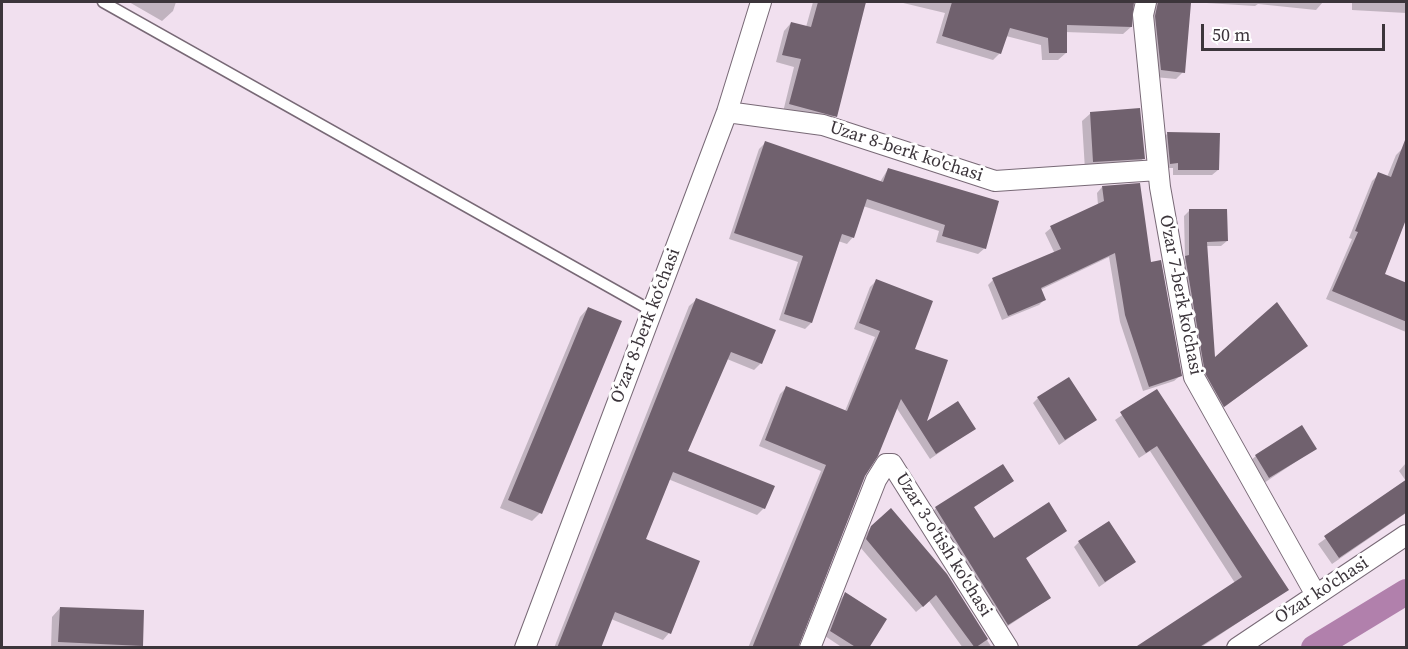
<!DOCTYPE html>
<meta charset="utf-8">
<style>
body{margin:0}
#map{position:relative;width:1408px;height:649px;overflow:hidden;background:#f1e0ef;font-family:"Source Serif 4",serif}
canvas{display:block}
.frame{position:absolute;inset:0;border:3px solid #3c353b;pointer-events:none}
.scale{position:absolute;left:1201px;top:24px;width:184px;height:27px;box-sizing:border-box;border:3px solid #3c353b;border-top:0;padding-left:8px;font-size:18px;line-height:21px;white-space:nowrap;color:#3c353b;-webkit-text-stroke:4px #fff;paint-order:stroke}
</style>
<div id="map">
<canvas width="1408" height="649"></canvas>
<div class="frame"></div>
<div class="scale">50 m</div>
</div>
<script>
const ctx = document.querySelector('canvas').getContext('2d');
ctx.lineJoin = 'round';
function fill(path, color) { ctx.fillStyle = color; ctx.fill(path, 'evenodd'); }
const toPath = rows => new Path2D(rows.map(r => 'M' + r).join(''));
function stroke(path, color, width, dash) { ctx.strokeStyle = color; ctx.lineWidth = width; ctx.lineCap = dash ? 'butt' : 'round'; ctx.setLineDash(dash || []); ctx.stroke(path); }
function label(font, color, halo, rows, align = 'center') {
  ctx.font = font + ' "Source Serif 4",serif'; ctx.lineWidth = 6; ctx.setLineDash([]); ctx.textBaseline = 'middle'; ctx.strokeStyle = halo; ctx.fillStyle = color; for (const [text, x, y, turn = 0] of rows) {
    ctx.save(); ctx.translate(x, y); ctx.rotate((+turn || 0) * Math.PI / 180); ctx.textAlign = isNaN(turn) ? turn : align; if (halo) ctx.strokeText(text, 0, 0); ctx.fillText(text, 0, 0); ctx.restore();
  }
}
fill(toPath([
 [129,2,176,2,173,11,162,21],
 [813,2,867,2,863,5,835,116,828,123,783,112,794,67,776,62,784,31,791,23,806,27],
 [899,2,1133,2,1131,27,1123,34,1065,32,1066,53,1058,60,1042,60,1041,45,1006,36,1000,53,993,60,936,43,945,13],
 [1145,2,1190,2,1183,72,1176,79,1154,77],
 [1190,2,1323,2,1316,10,1258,4,1255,6],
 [1352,2,1406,2,1406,13,1352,10],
 [1091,113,1144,158,1135,166,1085,170,1082,121],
 [1167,134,1218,170,1212,175,1173,175,1173,168,1165,168,1162,139],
 [765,143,880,182,888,169,985,248,978,254,936,242,939,231,863,206,853,237,847,244,838,241,811,323,805,329,779,320,798,262,729,239,759,149],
 [1403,148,1406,149,1406,213,1383,274,1406,284,1406,332,1326,299,1352,239,1349,238,1372,181,1379,174,1387,177,1396,155],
 [1102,187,1149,264,1180,376,1174,381,1143,391,1120,322,1109,257,1040,290,1044,300,1039,305,1002,320,988,285,993,280,1055,254,1045,233,1051,228,1098,205,1097,193],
 [1189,211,1227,241,1221,246,1206,246,1214,360,1306,346,1219,411,1201,378,1180,263,1185,258,1184,216],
 [876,281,913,349,925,425,974,429,930,459,896,407,863,475,796,648,748,648,821,471,759,446,780,394,786,388,845,411,875,337,854,329,870,287],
 [696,300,761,363,754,370,727,359,686,452,764,508,757,515,668,479,644,539,698,562,669,633,663,640,611,619,599,648,554,648,689,306],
 [588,308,540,513,532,521,500,508,580,317],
 [1157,391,1287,590,1200,648,1136,648,1235,583,1150,451,1139,458,1115,420],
 [1038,398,1095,420,1059,445,1033,403],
 [1315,449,1264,483,1250,461,1256,456],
 [1406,463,1406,481,1399,471],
 [1012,481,973,508,993,540,1065,531,1025,559,1050,598,1002,630,931,514,936,508],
 [1406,481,1406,513,1332,564,1318,544],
 [872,527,946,574,992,648,963,648,929,601,916,612,860,547,864,535],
 [1079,542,1134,562,1099,587,1074,547],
 [845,594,867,648,843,648,825,636,840,600],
 [60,608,142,645,139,648,51,648,52,617]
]), '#0003');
stroke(toPath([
 [1314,648,1406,592]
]), '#b180ac', 26);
fill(toPath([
 [818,2,866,2,837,117,789,104,801,59,782,55,791,22,811,27],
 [952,2,1134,2,1132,27,1067,25,1067,53,1049,53,1048,38,1010,28,1001,54,942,36],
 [1158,2,1191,3,1185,73,1161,70,1155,16],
 [1140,108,1145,159,1093,162,1090,112],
 [1167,132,1220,133,1219,170,1178,170,1178,163,1170,164],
 [1405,140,1407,217,1385,274,1407,283,1407,322,1332,291,1358,232,1355,231,1378,172,1391,177],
 [765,141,883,182,888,168,999,201,986,249,942,236,945,225,867,199,854,238,842,234,812,323,784,314,803,256,734,233],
 [1140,183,1151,262,1161,260,1182,376,1149,387,1125,315,1115,253,1041,288,1046,300,1008,316,992,278,1061,249,1050,226,1104,201,1102,186],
 [1189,209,1227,209,1228,241,1207,242,1215,357,1277,302,1308,346,1224,407,1205,373,1185,256,1189,255],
 [876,279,933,301,915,349,948,360,927,421,958,401,976,429,936,454,901,399,878,456,865,476,798,648,752,648,826,465,765,440,786,386,847,411,880,331,859,323],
 [696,298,776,330,762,364,731,352,688,451,775,486,765,509,673,472,646,539,700,561,671,634,615,612,601,648,557,648],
 [588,307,622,321,542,514,508,500],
 [1069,377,1097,420,1065,440,1037,397],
 [1157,389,1289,590,1198,648,1134,648,1242,577,1157,446,1146,453,1120,412],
 [1302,425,1317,449,1269,478,1255,455],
 [1003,464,1014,481,974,507,994,538,1049,502,1067,531,1026,558,1051,598,1008,625,935,507],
 [1407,479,1407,512,1339,558,1324,536],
 [891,508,947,574,988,639,975,648,936,595,923,607,866,539,871,526],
 [1109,521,1136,562,1105,582,1078,541],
 [845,592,887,619,869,648,857,648,830,631],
 [60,607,144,610,143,646,58,642]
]), '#70616e');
const service = toPath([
 [103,2,652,311]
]);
const minor = toPath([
 [1146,2,1143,15,1160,187,1194,377,1316,595],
 [727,112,823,125,995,181,1158,170],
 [525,648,727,112,761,2],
 [810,648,876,480,886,464,892,464,1008,648],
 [1237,648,1406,535]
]);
stroke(service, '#786976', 13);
stroke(minor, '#786976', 22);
stroke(service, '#fff', 10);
stroke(minor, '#fff', 20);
label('18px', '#3c353b', '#fff', [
 ["Uzar 8-berk ko'chasi",906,152,18],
 ["O'zar 7-berk ko'chasi",1180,295,79],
 ["Oʻzar 8-berk koʻchasi",646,326,-69],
 ["Uzar 3-o'tish ko'chasi",943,545,58],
 ["O'zar ko'chasi",1322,591,-33]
]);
</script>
